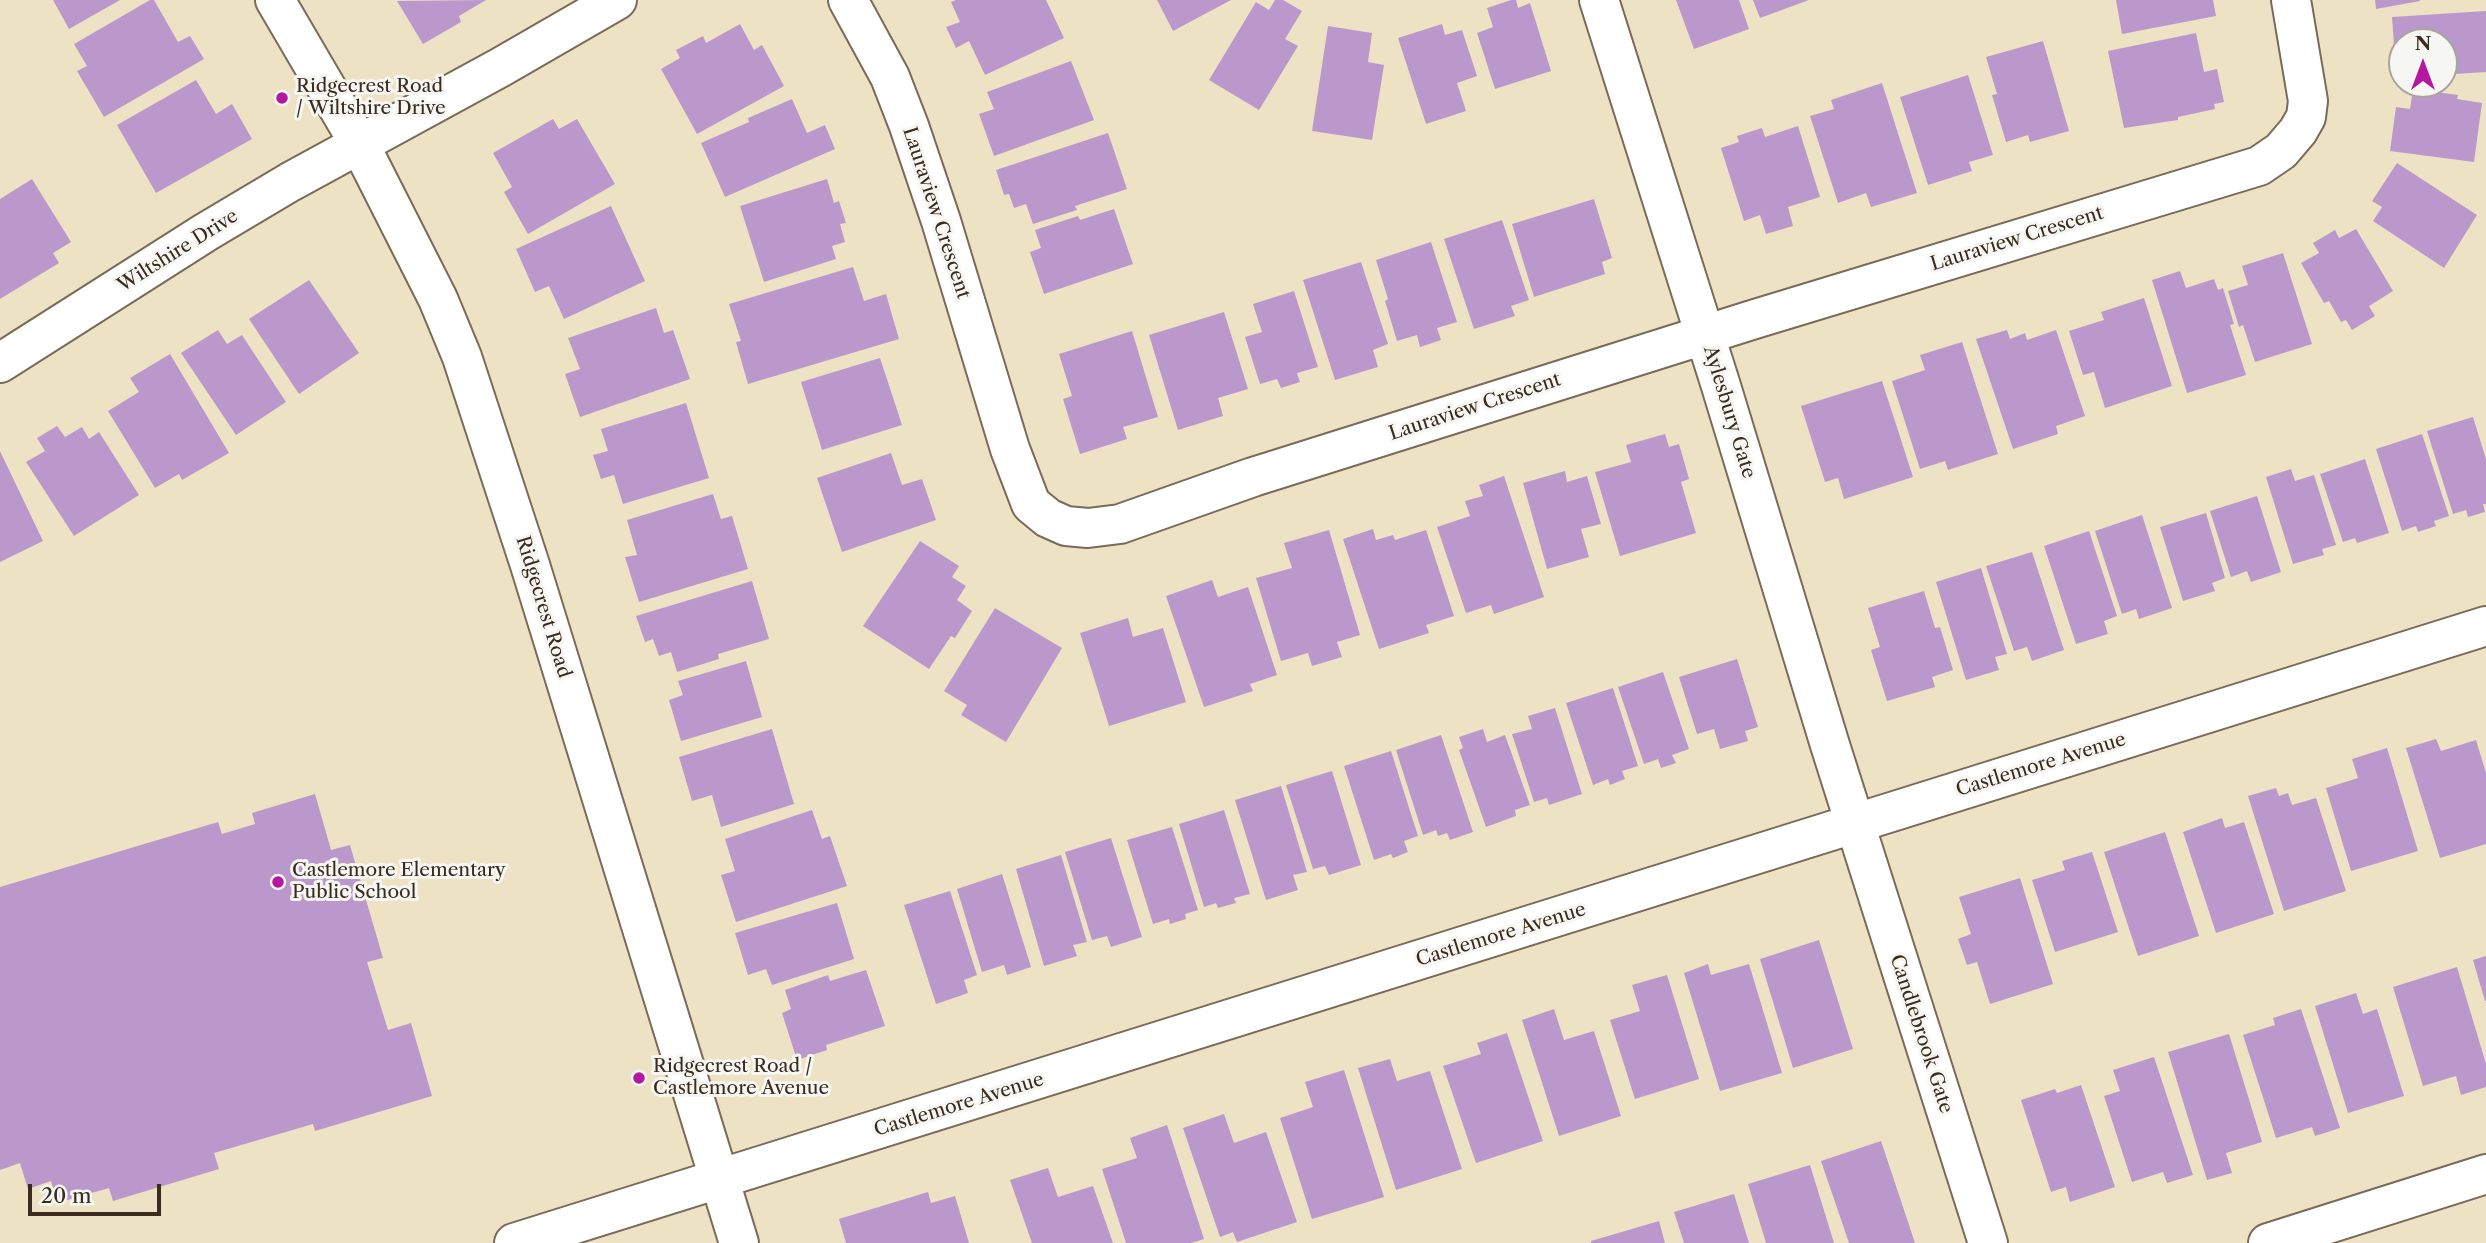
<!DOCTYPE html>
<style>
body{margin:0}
#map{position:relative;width:2486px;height:1243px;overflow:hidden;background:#eee2c5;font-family:"Libre Caslon Text",serif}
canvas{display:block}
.north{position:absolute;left:2388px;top:28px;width:70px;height:70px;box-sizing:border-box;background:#f6f6f2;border:2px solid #aba49d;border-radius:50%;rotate:0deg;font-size:19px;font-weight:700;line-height:28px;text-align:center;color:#3b2a1e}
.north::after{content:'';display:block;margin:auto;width:24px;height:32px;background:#b5179e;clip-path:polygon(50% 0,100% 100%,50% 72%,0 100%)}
.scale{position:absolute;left:28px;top:1184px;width:133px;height:32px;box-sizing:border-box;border:4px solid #3b2a1e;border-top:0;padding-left:9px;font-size:21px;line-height:24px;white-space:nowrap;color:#3b2a1e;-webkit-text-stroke:5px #f6f6f2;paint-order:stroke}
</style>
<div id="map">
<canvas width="2486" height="1243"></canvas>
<div class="north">N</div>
<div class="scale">20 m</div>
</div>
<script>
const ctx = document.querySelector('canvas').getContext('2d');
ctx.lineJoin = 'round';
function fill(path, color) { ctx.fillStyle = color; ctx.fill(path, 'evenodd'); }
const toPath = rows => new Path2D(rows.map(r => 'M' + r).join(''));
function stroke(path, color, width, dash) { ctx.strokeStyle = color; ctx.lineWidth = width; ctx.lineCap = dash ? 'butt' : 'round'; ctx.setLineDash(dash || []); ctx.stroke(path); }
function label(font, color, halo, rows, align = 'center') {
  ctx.font = font + ' "Libre Caslon Text",serif'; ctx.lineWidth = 6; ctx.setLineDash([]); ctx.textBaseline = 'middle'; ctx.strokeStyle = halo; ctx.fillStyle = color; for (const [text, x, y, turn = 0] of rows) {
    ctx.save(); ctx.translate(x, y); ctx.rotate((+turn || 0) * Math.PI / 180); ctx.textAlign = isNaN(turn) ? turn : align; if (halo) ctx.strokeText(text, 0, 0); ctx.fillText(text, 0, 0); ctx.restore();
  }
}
fill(toPath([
 [53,0,120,0,69,29],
 [150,0,154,0,178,42,190,36,204,59,104,117,77,71,87,66,74,44],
 [486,0,459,16,461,22,423,44,397,1],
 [956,0,1046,0,1064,38,985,75,969,41,956,48,946,27,960,22,951,2],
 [1157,0,1231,0,1173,31],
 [1275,0,1283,0,1302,11,1285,39,1298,46,1259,110,1209,80,1256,2,1269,10],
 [1511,0,1516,0,1518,8,1530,3,1551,71,1495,89,1477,33,1493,27,1487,8],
 [1676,0,1739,0,1749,29,1694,49],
 [1753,0,1809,0,1760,18],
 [2116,0,2213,0,2216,16,2122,34],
 [2375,0,2420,0,2420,1,2376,9],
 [2486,11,2486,72,2455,74,2455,78,2444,79,2444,42,2402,42,2402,59,2395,60,2392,17],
 [740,24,754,50,762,45,784,86,697,134,661,69,680,58,676,50,703,36,706,43],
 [1442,24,1445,35,1462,30,1477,76,1457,83,1466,111,1426,124,1398,38],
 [1328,26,1372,33,1368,62,1384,65,1372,140,1312,131],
 [2196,33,2204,72,2217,69,2224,102,2214,104,2215,109,2178,117,2178,120,2124,128,2108,51],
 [2043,41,2069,131,2030,142,2028,135,2006,142,1992,95,1997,94,1986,57],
 [1071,61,1094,120,994,156,979,114,994,109,987,92],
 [1968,75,1993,155,1969,162,1972,171,1928,185,1900,97],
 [196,80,216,114,232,104,252,139,156,193,117,125],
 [1882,83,1917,193,1871,207,1866,193,1838,203,1810,116,1834,109,1831,100],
 [2413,89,2458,95,2457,99,2482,103,2474,162,2390,151,2396,107,2410,109],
 [792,99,807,133,825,125,835,149,725,197,701,143,749,122,748,118],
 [553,119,559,129,577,119,615,184,528,234,504,192,512,187,493,153],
 [1798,126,1820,197,1788,207,1793,226,1766,234,1760,215,1744,221,1721,148,1739,142,1737,136,1762,128,1765,137],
 [1108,133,1127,189,1075,206,1077,210,1033,224,1026,204,1014,208,1009,194,1004,195,996,170],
 [2397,163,2477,215,2444,268,2373,221,2382,207,2372,201],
 [32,179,71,242,53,253,59,263,0,299,0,199],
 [827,179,834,203,839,201,846,223,840,224,845,242,832,246,836,259,764,282,740,206],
 [1594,199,1612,258,1602,262,1605,274,1534,297,1512,224],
 [611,206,645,281,564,319,549,286,535,292,516,249],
 [1114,209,1133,264,1044,294,1030,252,1041,248,1035,230,1078,216,1080,220],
 [1502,220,1529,300,1511,306,1515,316,1474,329,1444,239],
 [2356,229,2393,291,2369,306,2375,316,2352,330,2346,320,2341,322,2329,301,2324,303,2301,263,2319,253,2313,243,2335,230,2339,238],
 [1431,242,1457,322,1437,328,1441,340,1420,347,1417,335,1397,341,1385,301,1388,299,1376,260],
 [2283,253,2312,344,2255,362,2243,325,2239,327,2228,291,2248,285,2242,266],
 [1361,262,1388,344,1373,350,1378,367,1335,380,1303,280],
 [853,267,864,301,886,294,899,339,748,384,736,342,741,341,729,304],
 [2180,271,2186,288,2214,279,2218,290,2223,288,2234,324,2230,325,2246,375,2187,393,2152,280],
 [309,280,359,353,299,394,249,319],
 [1294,291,1318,367,1297,373,1300,382,1281,388,1277,379,1260,384,1245,337,1262,332,1253,304],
 [2144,298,2172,386,2105,408,2094,372,2083,375,2069,331,2104,320,2101,312],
 [656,308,664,333,673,330,690,379,580,417,565,374,580,369,568,338],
 [1224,312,1248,389,1218,398,1223,416,1178,430,1149,335],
 [218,330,227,344,242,335,286,402,236,435,181,353],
 [2007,330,2010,339,2025,333,2027,340,2056,330,2085,416,2056,426,2058,434,2013,449,1976,339],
 [1132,331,1158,417,1123,427,1127,439,1080,454,1063,399,1072,396,1059,354],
 [1962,342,1998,454,1948,470,1945,461,1920,469,1892,381,1925,370,1920,355],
 [170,354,229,453,182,480,179,474,155,488,108,411,139,392,130,378],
 [880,358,902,425,822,450,801,382],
 [1882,381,1913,477,1844,499,1838,478,1825,482,1801,406],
 [686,403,709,478,623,504,614,475,601,479,593,455,608,451,601,429],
 [2473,417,2486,459,2486,504,2483,504,2485,512,2468,517,2466,510,2453,514,2427,431],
 [57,426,65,437,82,427,89,439,99,432,139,495,74,536,26,462,45,451,37,438],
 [1665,434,1669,447,1679,444,1689,479,1681,482,1696,533,1620,556,1595,472,1631,462,1626,445],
 [2422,434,2449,516,2434,521,2436,526,2418,532,2416,526,2402,531,2376,449],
 [0,451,43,541,0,562],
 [891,453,902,485,922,479,936,520,842,552,817,478],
 [2365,459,2389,533,2357,543,2355,538,2343,542,2320,474],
 [2291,469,2295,481,2314,475,2336,545,2322,549,2324,555,2293,564,2266,477],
 [1565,471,1567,482,1587,476,1601,524,1581,529,1589,557,1547,569,1523,483],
 [1504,476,1544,597,1494,614,1491,605,1466,613,1437,527,1470,516,1465,501,1483,496,1479,485],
 [713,494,721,519,732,516,748,569,639,602,625,557,637,555,627,520],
 [2257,496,2281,572,2251,582,2247,571,2231,577,2210,511],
 [2206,513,2225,578,2212,583,2215,591,2183,601,2160,527],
 [2142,515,2172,608,2139,619,2136,609,2122,614,2095,531],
 [1373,529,1376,540,1393,535,1395,540,1426,530,1454,616,1426,625,1429,633,1379,649,1343,539],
 [1329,530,1360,635,1337,642,1342,657,1312,666,1308,653,1281,661,1256,578,1292,568,1284,543],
 [2089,531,2117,616,2104,621,2108,634,2076,644,2044,546],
 [920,541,959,566,952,577,966,586,957,600,972,611,955,638,951,636,929,669,863,626],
 [2032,552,2064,650,2032,661,2027,647,2014,651,1986,566],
 [1981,568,2007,654,1995,657,1999,670,1966,680,1936,582],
 [1212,580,1218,597,1248,587,1277,675,1250,684,1253,691,1204,707,1166,596],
 [752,581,769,639,718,654,719,659,677,672,671,652,659,656,653,639,645,642,636,616],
 [1924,591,1935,628,1940,627,1953,670,1932,677,1935,687,1887,701,1871,650,1880,647,1868,608],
 [995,608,1062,648,1006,742,961,715,967,705,944,691],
 [1128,618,1133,637,1163,628,1186,702,1109,726,1080,633],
 [1737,659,1758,727,1745,731,1748,741,1720,749,1714,729,1697,734,1679,677],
 [746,661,762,717,681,741,669,700,683,695,678,681],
 [1663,672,1689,749,1672,755,1676,763,1661,768,1658,759,1644,764,1618,687],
 [1613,688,1638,766,1622,771,1625,779,1610,785,1608,779,1593,785,1566,703],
 [1555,708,1582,794,1549,805,1547,798,1534,802,1512,734,1532,729,1528,716],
 [772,729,794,804,721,827,712,795,692,801,679,757],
 [1483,729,1487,742,1505,735,1530,805,1515,810,1516,816,1486,827,1459,750,1463,748,1459,737],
 [1441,735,1473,832,1450,840,1447,833,1438,836,1436,830,1423,835,1396,750],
 [2436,739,2441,751,2476,740,2486,773,2486,844,2440,858,2406,748],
 [2387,748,2418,851,2351,871,2326,788,2358,778,2352,759],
 [1391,751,1418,836,1404,841,1408,852,1393,858,1391,854,1374,860,1344,766],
 [1332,771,1361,865,1329,875,1325,866,1313,869,1286,785],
 [1281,786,1307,872,1293,875,1298,890,1266,900,1235,800],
 [2276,788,2279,796,2288,793,2292,805,2316,798,2346,891,2284,911,2248,796],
 [315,794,331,850,350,845,383,958,367,962,388,1030,411,1023,432,1096,315,1131,313,1124,214,1153,219,1169,113,1201,109,1188,57,1203,51,1181,28,1189,20,1163,0,1170,0,887,218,822,222,834,255,824,252,813],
 [812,810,822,839,830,836,847,886,736,922,721,875,735,871,725,839],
 [1224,810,1250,894,1234,898,1236,903,1218,908,1216,903,1204,907,1179,824],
 [2222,818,2225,828,2244,822,2274,914,2216,933,2183,832],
 [1172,827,1198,910,1185,914,1186,919,1170,924,1169,919,1153,924,1127,840],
 [2165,832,2199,936,2138,956,2104,852],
 [1111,838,1142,937,1111,947,1107,936,1092,940,1065,852],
 [2092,852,2118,932,2055,952,2032,880,2065,870,2062,861],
 [1061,855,1087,942,1073,945,1077,956,1044,966,1016,869],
 [1002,874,1031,967,1007,975,1004,965,982,972,957,889],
 [2020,878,2053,984,1990,1004,1977,962,1967,965,1958,939,1971,934,1959,897],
 [950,891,977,975,964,980,968,993,936,1004,904,905],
 [837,903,854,959,772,985,766,969,748,975,735,933],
 [1819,940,1853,1049,1793,1068,1760,959],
 [2486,956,2486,1001,2485,1001,2473,960],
 [1708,964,1711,975,1749,964,1782,1073,1720,1091,1684,973],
 [2457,967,2486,1064,2486,1087,2461,1095,2456,1076,2423,1086,2393,987],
 [866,970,885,1026,826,1045,827,1050,797,1060,782,1013,791,1009,785,990,828,975,830,981],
 [1667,975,1699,1079,1635,1099,1610,1020,1640,1011,1632,985],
 [2356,993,2363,1014,2377,1009,2404,1096,2348,1113,2315,1006],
 [1554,1009,1564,1040,1594,1031,1621,1116,1559,1136,1522,1020],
 [2301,1009,2340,1128,2315,1136,2312,1127,2276,1138,2243,1035,2275,1025,2273,1018],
 [1507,1033,1543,1141,1476,1163,1443,1066,1481,1054,1477,1043],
 [2229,1034,2262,1142,2226,1153,2232,1173,2207,1180,2168,1052],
 [2154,1057,2193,1175,2167,1183,2163,1172,2132,1182,2104,1096,2120,1091,2113,1070],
 [1390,1059,1397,1081,1430,1071,1462,1169,1396,1190,1358,1068],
 [1344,1070,1384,1197,1312,1219,1280,1118,1313,1107,1305,1082],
 [2081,1085,2115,1187,2070,1202,2066,1187,2051,1192,2021,1100,2055,1089,2057,1093],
 [1224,1114,1234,1143,1266,1132,1297,1222,1237,1242,1233,1232,1220,1237,1183,1128],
 [1167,1125,1204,1239,1191,1243,1126,1243,1102,1169,1137,1158,1130,1138],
 [1881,1141,1915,1243,1849,1243,1821,1161],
 [1810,1165,1834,1243,1766,1243,1748,1184],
 [1048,1168,1058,1197,1093,1186,1113,1243,1032,1243,1010,1180],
 [928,1192,931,1203,955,1196,969,1243,846,1243,839,1219],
 [1734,1194,1749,1243,1684,1243,1674,1212],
 [1659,1221,1665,1243,1591,1243,1591,1241]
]), '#bb98cb');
const minor = toPath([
 [275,0,360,145,438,299,462,357,530,565,739,1243],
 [848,0,890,77,909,126,941,221,1010,449,1031,504,1048,518,1066,526,1088,528,1120,524,1253,477,1755,319,2259,166,2281,151,2298,131,2306,117,2308,101,2291,0],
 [1599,0,1721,386,1830,745,1988,1243],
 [0,363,206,232,290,182,501,67,617,0],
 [2268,1243,2486,1174]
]);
const tertiary = toPath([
 [514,1243,2486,626]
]);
stroke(minor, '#7a6a58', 42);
stroke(tertiary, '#7a6a58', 42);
stroke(minor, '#fff', 38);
stroke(tertiary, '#fff', 38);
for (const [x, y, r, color] of [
 [282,98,7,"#b5179e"],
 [278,882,7,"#b5179e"],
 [639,1078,7,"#b5179e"]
]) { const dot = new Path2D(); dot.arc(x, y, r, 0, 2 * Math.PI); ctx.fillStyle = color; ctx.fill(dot); stroke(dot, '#f6f6f2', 2.5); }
label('19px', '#3b2a1e', '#f6f6f2', [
 ["Ridgecrest Road",296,87],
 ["/ Wiltshire Drive",296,109],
 ["Castlemore Elementary",292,871],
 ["Public School",292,893],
 ["Ridgecrest Road /",653,1067],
 ["Castlemore Avenue",653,1089]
], 'left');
label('19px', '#3b2a1e', '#f6f6f2', [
 ["Lauraview Crescent",936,213,72],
 ["Lauraview Crescent",2017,239,-17],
 ["Wiltshire Drive",178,251,-32],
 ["Lauraview Crescent",1475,407,-18],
 ["Aylesbury Gate",1729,412,73],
 ["Ridgecrest Road",543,607,73],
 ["Castlemore Avenue",2041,765,-17],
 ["Castlemore Avenue",1501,935,-17],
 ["Candlebrook Gate",1921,1034,72],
 ["Castlemore Avenue",959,1105,-17]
]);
</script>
